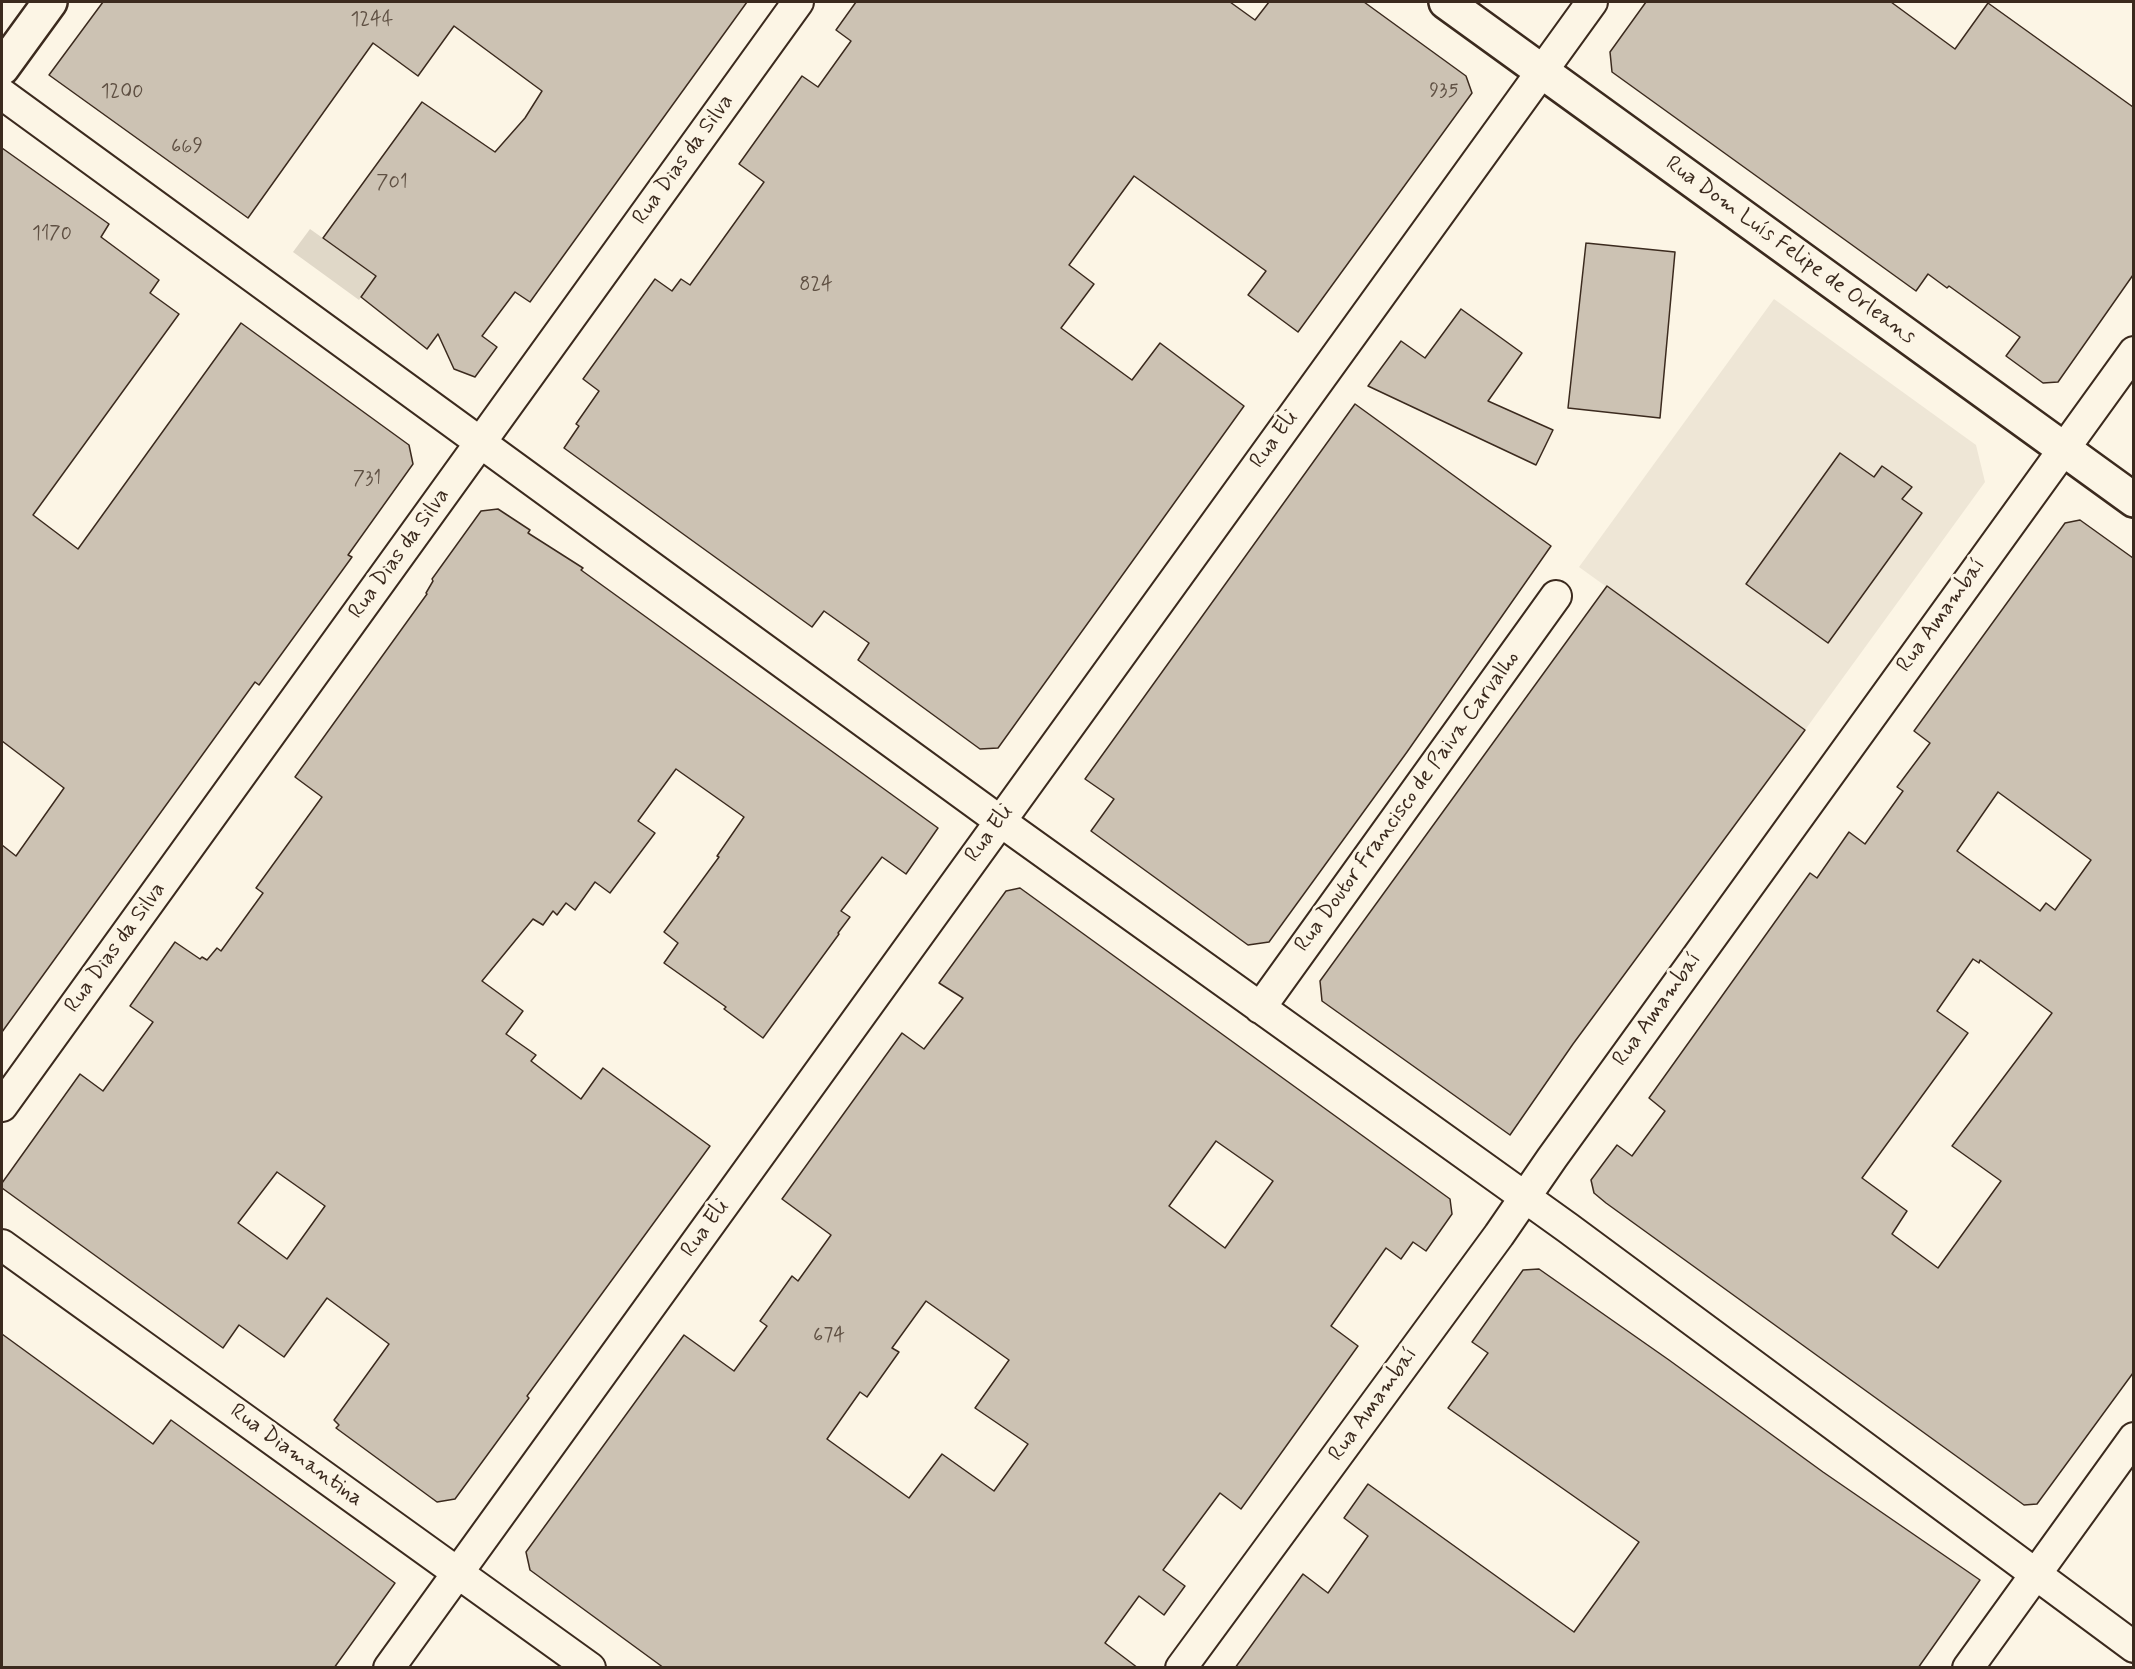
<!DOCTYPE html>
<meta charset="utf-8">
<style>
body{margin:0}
#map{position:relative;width:2135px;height:1669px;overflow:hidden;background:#fcf5e5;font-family:Mynerve,sans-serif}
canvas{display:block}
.frame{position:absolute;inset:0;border:3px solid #3b2a1e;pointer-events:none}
</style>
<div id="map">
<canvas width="2135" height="1669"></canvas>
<div class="frame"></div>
</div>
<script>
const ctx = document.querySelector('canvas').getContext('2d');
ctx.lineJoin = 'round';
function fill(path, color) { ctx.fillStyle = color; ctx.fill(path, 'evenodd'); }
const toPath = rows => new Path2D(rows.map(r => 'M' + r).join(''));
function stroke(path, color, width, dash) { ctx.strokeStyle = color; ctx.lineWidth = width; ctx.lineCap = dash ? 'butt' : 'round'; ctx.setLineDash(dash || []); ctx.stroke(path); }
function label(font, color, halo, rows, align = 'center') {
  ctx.font = font + ' Mynerve,sans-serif'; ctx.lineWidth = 6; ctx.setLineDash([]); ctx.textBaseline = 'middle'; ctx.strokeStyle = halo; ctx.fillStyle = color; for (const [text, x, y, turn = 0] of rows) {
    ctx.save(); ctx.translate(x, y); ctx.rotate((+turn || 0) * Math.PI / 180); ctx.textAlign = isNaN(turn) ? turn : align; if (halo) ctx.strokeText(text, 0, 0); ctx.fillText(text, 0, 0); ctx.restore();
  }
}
fill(toPath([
 [1774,299,1976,445,1985,482,1805,730,1579,567]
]), '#eee6d6');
fill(toPath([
 [310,229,376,276,359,300,293,252]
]), '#e0d8c8');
const building = toPath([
 [103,2,747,2,530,302,515,292,482,336,497,347,475,377,454,369,438,334,427,349,361,297,376,276,323,238,422,102,495,152,525,118,542,91,454,26,418,76,373,43,248,218,49,75,103,2],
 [856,2,1230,2,1255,20,1269,2,1364,2,1466,76,1472,93,1298,332,1248,295,1266,271,1134,176,1069,265,1094,284,1061,328,1132,380,1160,343,1244,406,998,748,980,749,858,660,869,643,824,611,812,627,564,448,579,426,576,424,599,391,583,379,655,279,672,291,681,279,690,285,764,182,739,164,802,76,818,87,851,41,836,30,856,2],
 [1646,2,1891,2,1955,49,1988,3,2133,107,2133,275,2058,382,2043,383,2006,356,2020,337,1949,286,1947,288,1928,274,1916,291,1612,72,1610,52,1646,2],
 [2,148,109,224,101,237,159,280,150,293,179,314,33,515,78,549,241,323,409,445,413,464,348,555,352,557,259,685,255,682,2,1032,2,845,16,856,64,788,2,741,2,148],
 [1586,243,1675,252,1660,418,1568,408,1586,243],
 [1461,309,1522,353,1488,401,1553,430,1536,465,1368,386,1401,341,1425,358,1461,309],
 [1355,404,1551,546,1407,752,1277,931,1269,942,1248,945,1091,831,1114,799,1085,779,1355,404],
 [1840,453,1874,477,1882,466,1912,487,1902,499,1922,513,1828,643,1746,584,1840,453],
 [498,509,530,530,528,533,583,568,581,570,938,828,906,874,882,857,841,911,850,917,838,933,839,934,763,1038,724,1009,726,1007,664,963,678,943,664,932,719,857,717,856,744,817,676,769,638,821,655,833,610,893,595,882,575,910,566,903,557,915,553,911,543,925,533,919,482,981,523,1011,506,1034,536,1055,531,1061,581,1099,603,1068,710,1146,527,1396,529,1398,455,1499,437,1502,336,1428,339,1425,334,1420,389,1344,327,1298,284,1357,239,1325,223,1348,2,1188,2,1183,80,1074,103,1091,153,1022,130,1006,175,942,200,959,202,957,207,960,217,948,221,951,263,893,256,888,322,797,295,777,427,594,426,593,433,581,432,579,481,511,498,509],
 [277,1172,325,1206,287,1259,238,1223,277,1172],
 [2080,520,2133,558,2133,1373,2037,1504,2024,1505,1606,1203,1594,1193,1591,1180,1617,1145,1632,1156,1665,1111,1649,1098,1810,873,1817,878,1849,832,1865,844,1903,791,1897,787,1930,743,1914,731,2065,523,2080,520],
 [1998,792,2091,860,2055,910,2046,903,2040,911,1957,851,1998,792],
 [1973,959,1979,963,1980,960,2052,1013,1952,1146,2001,1181,1938,1268,1892,1234,1907,1211,1862,1178,1968,1033,1937,1011,1973,959],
 [1607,586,1805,730,1573,1044,1510,1135,1322,1001,1320,981,1607,586],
 [1020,888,1450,1199,1452,1214,1426,1251,1413,1242,1401,1259,1386,1248,1331,1326,1358,1346,1241,1509,1220,1493,1163,1570,1185,1586,1164,1615,1139,1596,1105,1643,1138,1668,664,1668,530,1570,526,1552,684,1335,734,1371,767,1326,760,1321,792,1276,798,1281,831,1235,782,1199,902,1033,924,1049,963,998,939,983,1006,891,1020,888],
 [1216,1141,1273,1181,1225,1248,1169,1206,1216,1141],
 [926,1301,1009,1360,975,1408,1028,1444,994,1491,942,1454,909,1498,827,1439,860,1392,867,1397,899,1352,892,1348,926,1301],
 [1539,1269,1669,1360,1823,1472,1980,1580,1918,1668,1235,1668,1303,1574,1328,1593,1368,1536,1344,1518,1368,1484,1574,1632,1639,1542,1448,1408,1488,1353,1472,1342,1523,1270,1539,1269],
 [2,1334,153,1444,171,1420,395,1583,334,1668,2,1668,2,1334]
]);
fill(building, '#ccc2b3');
stroke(building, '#3b2a1e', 1.5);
const minor = toPath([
 [2,94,1000,821,1568,1228,2134,1647],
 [1260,1008,1556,596],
 [2,1106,798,2],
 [2,1245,590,1668],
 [389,1668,1592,2],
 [1181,1668,1499,1235,1552,1158,2134,352],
 [1968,1668,2134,1438]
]);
const secondary = toPath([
 [1446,2,2134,500],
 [2,68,50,2]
]);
stroke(minor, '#3b2a1e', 34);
stroke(secondary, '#3b2a1e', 38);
stroke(minor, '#fcf5e5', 30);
stroke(secondary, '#fcf5e5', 33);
label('20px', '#5f5043', null, [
 ["1244",372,21],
 ["935",1444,92],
 ["1200",122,93],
 ["669",187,148],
 ["701",392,184],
 ["1170",52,235],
 ["824",816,286],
 ["731",367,480],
 ["674",829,1337]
]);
label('22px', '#3b2a1e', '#fcf5e5', [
 ["Rua Dias da Silva",684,160,-54],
 ["Rua Dom Luís Felipe de Orleans",1790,251,36],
 ["Rua Eli",1275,440,-54],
 ["Rua Dias da Silva",400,554,-54],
 ["Rua Amambaí",1942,616,-54],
 ["Rua Doutor Francisco de Paiva Carvalho",1408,802,-54],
 ["Rua Eli",990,834,-54],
 ["Rua Dias da Silva",116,948,-54],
 ["Rua Amambaí",1658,1010,-54],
 ["Rua Eli",706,1229,-54],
 ["Rua Amambaí",1374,1405,-54],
 ["Rua Diamantina",296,1456,36]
]);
</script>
